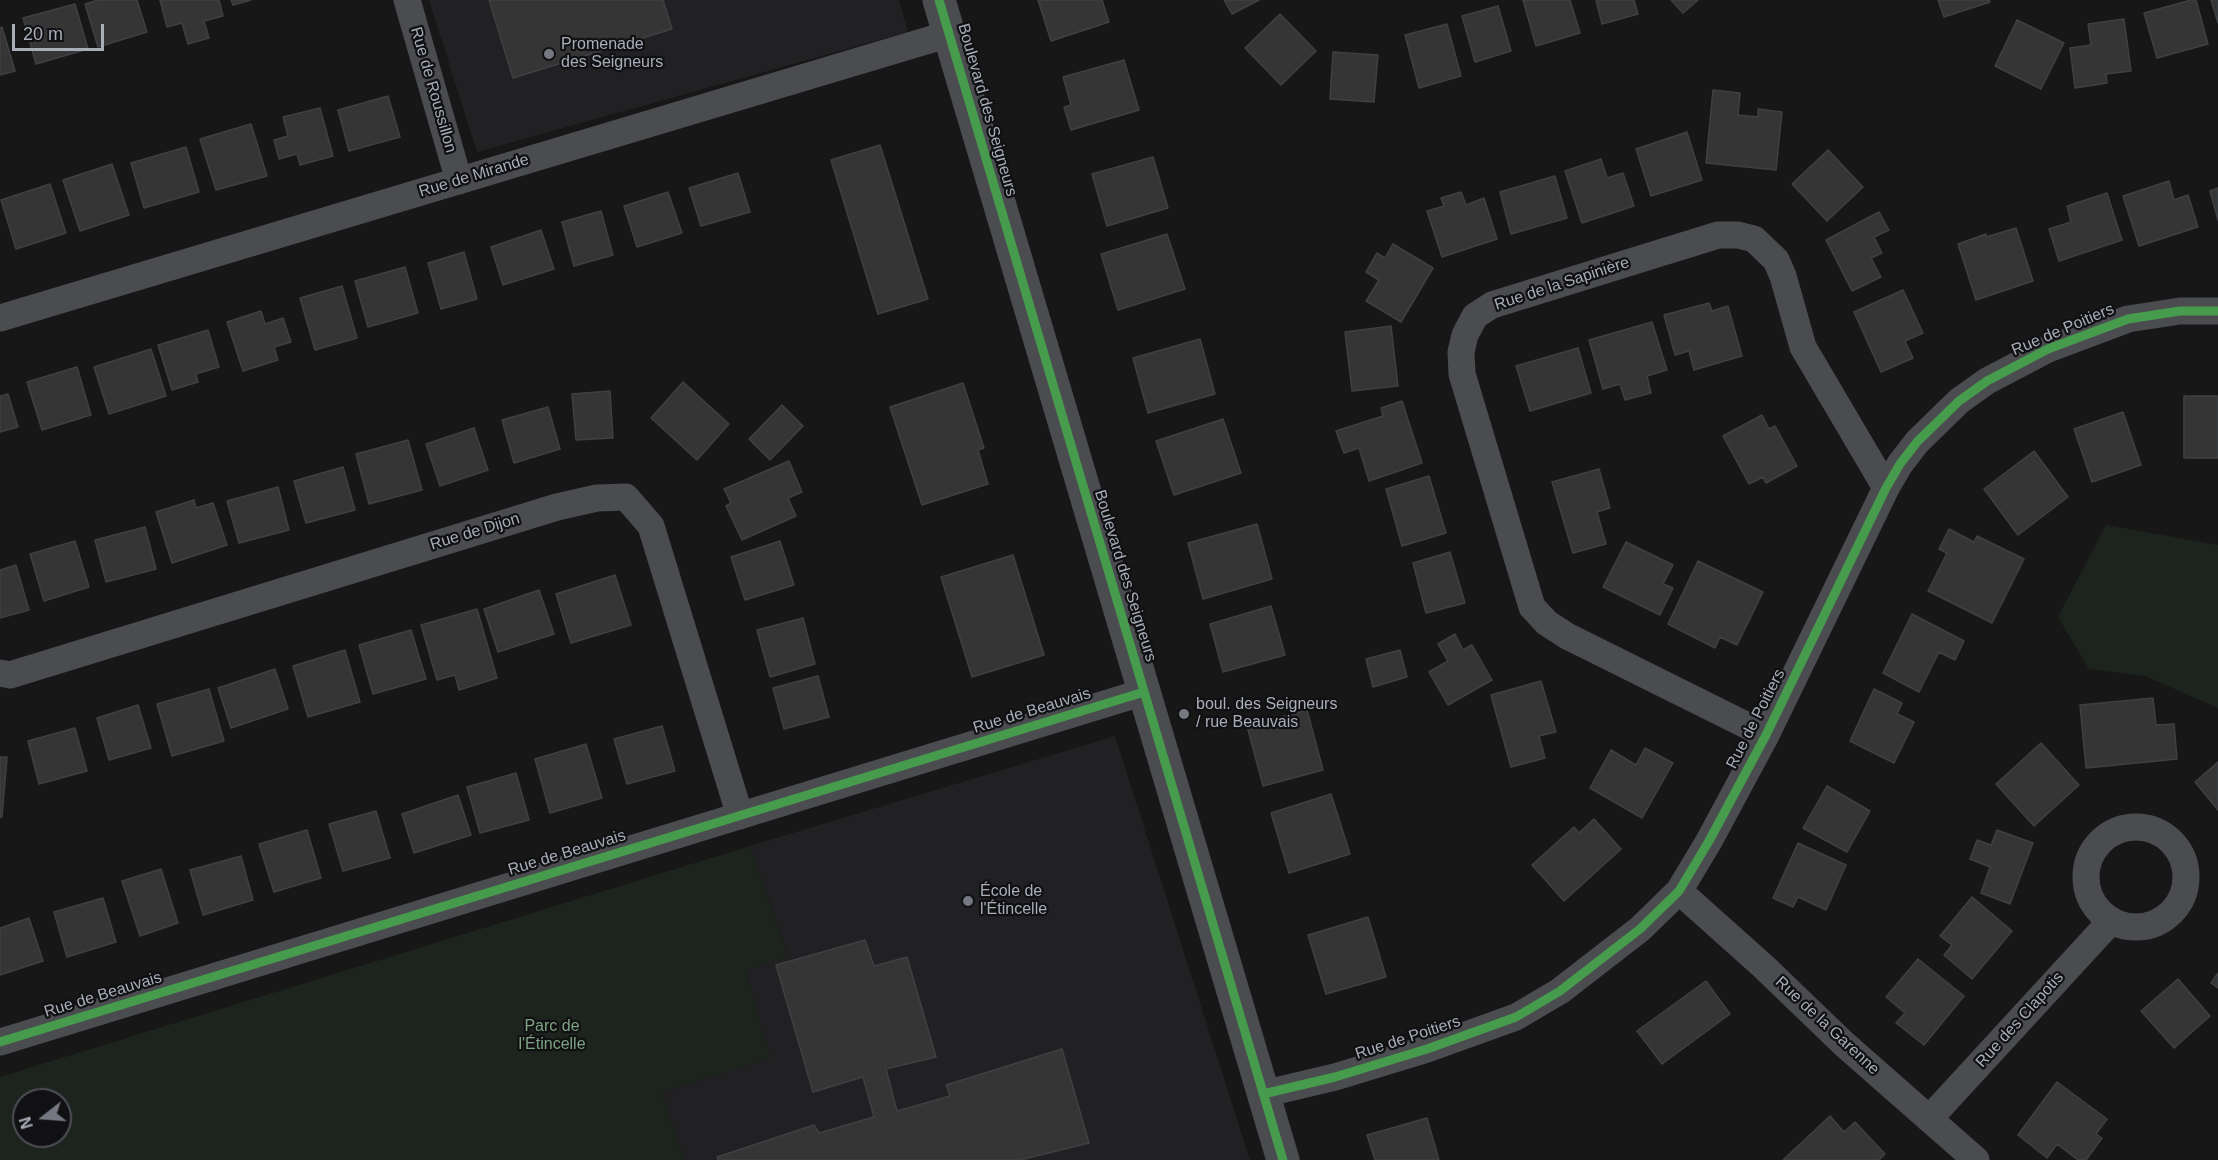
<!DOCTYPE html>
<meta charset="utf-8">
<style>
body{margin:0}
#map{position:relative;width:2218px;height:1160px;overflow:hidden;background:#171717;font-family:Arial,sans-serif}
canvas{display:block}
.north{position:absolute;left:12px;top:1088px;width:60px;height:60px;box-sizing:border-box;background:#111113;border:2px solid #4d4f55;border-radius:50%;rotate:253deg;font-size:16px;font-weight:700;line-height:24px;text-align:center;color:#a8adb8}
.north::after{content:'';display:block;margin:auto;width:21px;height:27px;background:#757880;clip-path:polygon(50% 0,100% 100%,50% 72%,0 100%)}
.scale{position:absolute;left:12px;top:24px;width:92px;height:27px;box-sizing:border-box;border:3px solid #a8adb8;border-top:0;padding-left:8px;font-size:18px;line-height:21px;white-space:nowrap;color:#a8adb8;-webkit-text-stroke:4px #111113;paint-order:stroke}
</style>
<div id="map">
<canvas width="2218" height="1160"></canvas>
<div class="north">N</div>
<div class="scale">20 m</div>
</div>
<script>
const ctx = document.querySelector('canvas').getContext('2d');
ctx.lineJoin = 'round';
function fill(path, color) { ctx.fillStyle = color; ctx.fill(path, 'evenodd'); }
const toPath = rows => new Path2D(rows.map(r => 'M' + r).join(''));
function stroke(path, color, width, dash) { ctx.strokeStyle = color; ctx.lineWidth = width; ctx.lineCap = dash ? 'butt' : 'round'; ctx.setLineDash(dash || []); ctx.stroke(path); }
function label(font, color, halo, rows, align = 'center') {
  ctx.font = font + ' Arial,sans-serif'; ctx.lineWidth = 4.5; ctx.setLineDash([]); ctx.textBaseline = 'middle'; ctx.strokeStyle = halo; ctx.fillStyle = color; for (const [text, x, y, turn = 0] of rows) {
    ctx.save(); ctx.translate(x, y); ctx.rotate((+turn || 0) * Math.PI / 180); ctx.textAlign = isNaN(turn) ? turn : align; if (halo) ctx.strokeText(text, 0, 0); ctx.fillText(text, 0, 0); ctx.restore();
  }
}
fill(toPath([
 [429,0,899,0,908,32,477,152],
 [1115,736,1250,1160,684,1160,662,1092,769,1057,746,969,788,956,750,846]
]), '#212123');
fill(toPath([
 [2106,525,2218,545,2218,708,2145,676,2089,669,2058,617],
 [750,846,788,957,746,970,770,1058,662,1092,684,1160,0,1160,0,1077],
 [24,1100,60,1100,60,1136,24,1136]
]), '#1d241e');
const building = toPath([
 [98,0,137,0,147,32,98,47,85,4,98,0],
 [160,0,219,0,223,16,204,21,209,38,188,44,182,23,167,27,160,0],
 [231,0,251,0,233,5,231,0],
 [489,0,663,0,672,29,513,78,489,0],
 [1038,0,1102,0,1109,22,1051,41,1038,0],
 [1224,0,1259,0,1232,14,1224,0],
 [1523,0,1570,0,1580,33,1536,46,1523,0],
 [1596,0,1634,0,1638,14,1602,24,1596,0],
 [1671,0,1698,0,1683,13,1671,0],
 [1938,0,1989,0,1990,2,1944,17,1938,0],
 [2191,0,2196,0,2208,44,2157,58,2144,13,2191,0],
 [2211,0,2218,0,2218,23,2211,0],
 [75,4,88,49,36,64,23,18,75,4],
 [1498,6,1511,51,1475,62,1462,16,1498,6],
 [1280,14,1316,51,1281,85,1245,48,1280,14],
 [2124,19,2131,71,2106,74,2107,83,2075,88,2070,48,2091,45,2088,24,2124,19],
 [2017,20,2064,43,2041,89,1995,66,2017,20],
 [1447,24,1461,76,1419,88,1405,35,1447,24],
 [2,27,15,71,0,75,0,28,2,27],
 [1333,52,1378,55,1374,102,1330,99,1333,52],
 [1124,60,1139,110,1071,130,1064,107,1071,105,1063,77,1124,60],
 [1713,90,1740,93,1738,115,1758,117,1758,109,1782,112,1776,170,1706,163,1713,90],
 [388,96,400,137,349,151,338,110,388,96],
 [320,108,333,156,300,165,297,154,279,159,274,140,288,136,283,117,320,108],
 [251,124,267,176,216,190,200,139,251,124],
 [1687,132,1702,180,1651,196,1636,149,1687,132],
 [880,145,928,299,878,314,831,160,880,145],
 [186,147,199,192,144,208,131,163,186,147],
 [1828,150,1863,187,1827,221,1792,184,1828,150],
 [1153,157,1168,208,1107,226,1092,174,1153,157],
 [1601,159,1607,178,1623,173,1634,206,1582,223,1565,171,1601,159],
 [112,164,129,215,80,231,63,180,112,164],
 [738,173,750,212,701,226,689,188,738,173],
 [1555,176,1567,218,1511,234,1500,192,1555,176],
 [2169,181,2174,200,2188,195,2198,227,2139,246,2123,196,2169,181],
 [50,184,66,233,16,249,1,200,50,184],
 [2218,188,2218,220,2210,191,2218,188],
 [668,192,682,233,637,247,624,206,668,192],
 [1461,192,1466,205,1484,198,1497,239,1442,257,1427,211,1444,206,1441,198,1461,192],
 [2107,193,2122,240,2059,261,2049,229,2071,222,2067,206,2107,193],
 [601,211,613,255,574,266,562,222,601,211],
 [1879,212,1889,230,1874,237,1882,253,1871,258,1881,277,1852,291,1826,240,1879,212],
 [2016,228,2033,281,1976,300,1958,244,1986,234,1986,237,2016,228],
 [541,230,554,269,503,285,491,247,541,230],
 [1167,234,1185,289,1118,310,1101,254,1167,234],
 [1393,244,1433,268,1401,322,1366,301,1379,280,1366,272,1377,253,1385,258,1393,244],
 [464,252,477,299,441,309,428,263,464,252],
 [405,267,418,313,368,327,355,281,405,267],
 [342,286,357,338,315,350,300,298,342,286],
 [1903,290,1923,333,1905,341,1913,358,1881,372,1854,312,1903,290],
 [1709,303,1712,311,1728,306,1742,356,1694,370,1689,351,1675,355,1664,315,1709,303],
 [261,311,265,324,283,318,291,342,274,347,278,360,243,371,227,322,261,311],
 [1652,322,1667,370,1647,376,1651,393,1625,400,1620,384,1603,389,1589,340,1652,322],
 [1391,326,1398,386,1352,391,1345,332,1391,326],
 [208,330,219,367,196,374,198,382,172,390,158,345,208,330],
 [1200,339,1215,394,1148,413,1133,358,1200,339],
 [1578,348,1591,393,1530,411,1516,366,1578,348],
 [151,349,166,396,109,414,94,367,151,349],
 [77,367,91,415,42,430,27,382,77,367],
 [683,382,729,424,697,460,651,418,683,382],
 [963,383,984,448,978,450,988,484,922,505,890,407,963,383],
 [610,391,613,438,576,440,572,394,610,391],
 [8,394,18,427,0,432,0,396,8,394],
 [2184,396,2218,396,2218,458,2184,458,2184,396],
 [1402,401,1422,463,1369,481,1359,448,1344,453,1336,431,1383,416,1381,408,1402,401],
 [782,405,803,426,770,460,749,439,782,405],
 [548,407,560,449,514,463,502,420,548,407],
 [2123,412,2141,465,2092,482,2074,429,2123,412],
 [1762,415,1769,429,1775,426,1797,466,1766,483,1763,477,1749,484,1723,436,1762,415],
 [1223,419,1241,473,1174,495,1156,441,1223,419],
 [474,428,488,470,440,486,426,444,474,428],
 [408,440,422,490,369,504,356,454,408,440],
 [2034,451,2068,497,2018,535,1984,489,2034,451],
 [789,461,802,492,788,498,796,516,742,540,726,506,731,503,724,489,789,461],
 [343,467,355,510,306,523,294,481,343,467],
 [1599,469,1610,508,1597,512,1606,544,1573,553,1552,482,1599,469],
 [1429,476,1446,533,1402,546,1386,489,1429,476],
 [278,487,289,530,239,543,227,501,278,487],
 [194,500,196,508,213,503,227,545,172,563,156,512,194,500],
 [1257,524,1272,579,1203,599,1188,543,1257,524],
 [145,527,156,569,106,582,95,540,145,527],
 [1949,529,1974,542,1977,536,2024,559,1992,623,1928,591,1947,553,1939,549,1949,529],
 [75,541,89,587,44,601,30,554,75,541],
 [780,541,794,585,745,600,731,557,780,541],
 [1626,542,1673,565,1663,584,1673,588,1660,615,1603,587,1626,542],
 [1450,552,1465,603,1426,613,1413,563,1450,552],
 [1013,555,1044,655,972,677,941,577,1013,555],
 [1698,561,1763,592,1737,645,1720,637,1715,648,1668,624,1698,561],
 [16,565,29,610,0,618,0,570,16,565],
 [615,575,631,625,571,643,556,594,615,575],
 [539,590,554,634,498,652,484,609,539,590],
 [1271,606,1285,655,1223,672,1210,624,1271,606],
 [477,609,497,678,459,690,455,675,437,680,421,625,477,609],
 [1912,614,1964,641,1955,660,1939,652,1919,692,1883,673,1912,614],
 [803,618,815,664,770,677,757,630,803,618],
 [411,630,426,679,373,694,359,645,411,630],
 [1455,634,1463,650,1472,645,1492,680,1448,705,1429,672,1448,661,1438,644,1455,634],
 [345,650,360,702,308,717,293,666,345,650],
 [1400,650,1407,677,1373,687,1366,659,1400,650],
 [275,669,288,709,231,728,218,688,275,669],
 [818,676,829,717,784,729,773,688,818,676],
 [1541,681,1556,732,1539,736,1545,758,1511,767,1491,695,1541,681],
 [209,689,224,741,172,756,157,704,209,689],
 [1874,689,1902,703,1897,714,1914,722,1894,763,1850,741,1874,689],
 [2153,698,2156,725,2174,724,2177,759,2086,768,2080,705,2153,698],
 [138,705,151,748,109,760,97,718,138,705],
 [1307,710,1323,770,1263,786,1247,726,1307,710],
 [662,726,675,771,627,784,614,739,662,726],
 [75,728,87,771,39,784,28,741,75,728],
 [2041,743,2079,785,2034,826,1996,784,2041,743],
 [586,744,602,798,550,813,535,759,586,744],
 [1645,748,1673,763,1642,818,1590,788,1611,750,1636,765,1645,748],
 [0,757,7,757,2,817,0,817,0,757],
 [2218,762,2218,810,2195,782,2218,762],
 [516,773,529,820,480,833,467,787,516,773],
 [1827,786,1870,811,1847,852,1803,828,1827,786],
 [1331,794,1350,854,1289,873,1271,813,1331,794],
 [458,795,471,835,414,853,402,814,458,795],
 [376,811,390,858,343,871,329,824,376,811],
 [1594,819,1621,849,1564,901,1532,865,1574,827,1579,833,1594,819],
 [307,830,321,878,274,892,259,844,307,830],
 [1997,830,2033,843,2010,904,1981,893,1990,867,1970,859,1977,840,1991,845,1997,830],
 [1798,843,1846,865,1826,910,1798,897,1793,907,1773,898,1798,843],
 [241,856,253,900,203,915,190,870,241,856],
 [161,869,178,923,140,936,122,881,161,869],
 [1972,897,2012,931,1972,979,1944,955,1952,945,1940,936,1972,897],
 [103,898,116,942,67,957,54,912,103,898],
 [1368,917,1386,977,1326,994,1308,935,1368,917],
 [29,918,43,961,0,975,0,928,29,918],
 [865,940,874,966,907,957,936,1057,886,1069,897,1111,950,1096,946,1085,1062,1049,1089,1143,1020,1160,718,1160,717,1157,814,1125,819,1133,874,1117,863,1077,813,1092,776,965,865,940],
 [1918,959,1964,996,1924,1045,1896,1023,1905,1013,1886,997,1918,959],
 [2218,973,2218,988,2211,983,2218,973],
 [2178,979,2210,1016,2174,1048,2141,1011,2178,979],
 [1706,981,1730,1014,1662,1064,1637,1031,1706,981],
 [2057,1082,2107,1119,2096,1134,2102,1138,2086,1160,2078,1160,2057,1144,2047,1158,2018,1135,2057,1082],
 [1830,1116,1844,1132,1855,1122,1885,1154,1879,1160,1783,1160,1830,1116],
 [1427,1118,1439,1160,1375,1160,1367,1135,1427,1118]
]);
fill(building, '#353536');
stroke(building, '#3f4043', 1.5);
stroke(toPath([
 [407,0,459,181],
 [0,318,949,34],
 [0,673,10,675,557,507,597,498,626,497,651,526,740,816],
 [1766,735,1567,636,1547,623,1532,607,1462,374,1461,352,1465,335,1475,316,1492,305,1718,235,1738,235,1754,239,1776,260,1783,276,1803,347,1886,488],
 '2086 877a50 50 0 1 1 100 0a50 50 0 1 1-100 0Z',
 [1679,891,1764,967,1844,1044,1976,1160],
 [0,1042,1144,692],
 [1263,1094,1335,1077,1427,1049,1516,1017,1560,991,1640,929,1679,891,1709,841,1766,735,1886,488,1900,464,1917,442,1959,401,1987,381,2048,349,2128,319,2180,311,2218,311],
 [1929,1119,2111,921]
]), '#4b4c50', 27);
stroke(toPath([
 [939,0,1283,1160]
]), '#4b4c50', 33);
stroke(toPath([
 [939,0,1283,1160],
 [0,1042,1144,692],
 [1263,1094,1335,1077,1427,1049,1516,1017,1560,991,1640,929,1679,891,1709,841,1766,735,1886,488,1900,464,1917,442,1959,401,1987,381,2048,349,2128,319,2180,311,2218,311]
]), '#469c4c', 9);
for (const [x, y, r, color] of [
 [549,54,6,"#757880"],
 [1184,714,6,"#757880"],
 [968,901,6,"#757880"]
]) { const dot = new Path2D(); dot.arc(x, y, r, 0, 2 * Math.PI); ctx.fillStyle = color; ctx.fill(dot); stroke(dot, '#111113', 2); }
label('16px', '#a8adb8', '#111113', [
 ["Promenade",561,45],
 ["des Seigneurs",561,63],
 ["boul. des Seigneurs",1196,705],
 ["/ rue Beauvais",1196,723],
 ["École de",980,892],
 ["l'Étincelle",980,910]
], 'left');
label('16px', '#a8adb8', '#111113', [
 ["Rue de Roussillon",433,90,74],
 ["Boulevard des Seigneurs",987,110,74],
 ["Rue de Mirande",474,176,-17],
 ["Rue de la Sapinière",1562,284,-18],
 ["Rue de Poitiers",2063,330,-23],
 ["Rue de Dijon",475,532,-17],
 ["Boulevard des Seigneurs",1125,576,73],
 ["Rue de Beauvais",1032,711,-17],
 ["Rue de Poitiers",1756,719,-63],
 ["Rue de Beauvais",567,853,-17],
 ["Rue de Beauvais",103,995,-17],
 ["Rue des Clapotis",2020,1020,-48],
 ["Rue de la Garenne",1827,1026,43],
 ["Rue de Poitiers",1408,1038,-18]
]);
label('16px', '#7fa381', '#111113', [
 ["Parc de",552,1027],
 ["l'Étincelle",552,1045]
]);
</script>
